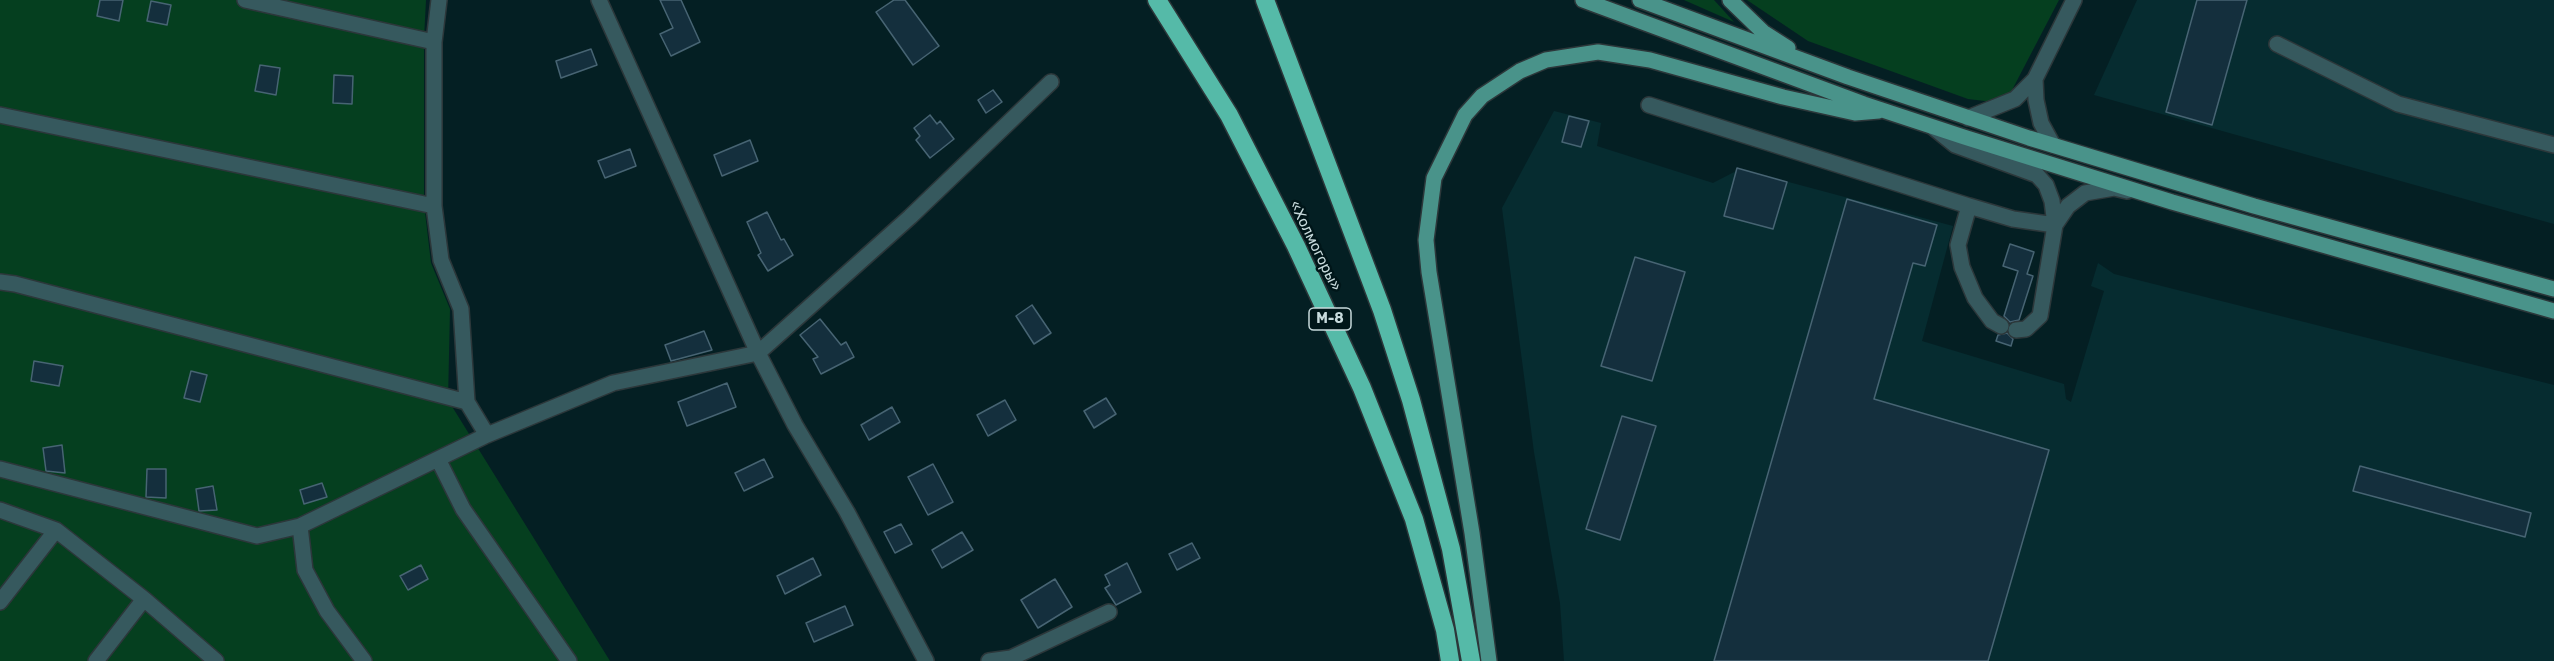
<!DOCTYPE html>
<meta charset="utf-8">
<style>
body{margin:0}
canvas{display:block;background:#041f23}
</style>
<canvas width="2554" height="661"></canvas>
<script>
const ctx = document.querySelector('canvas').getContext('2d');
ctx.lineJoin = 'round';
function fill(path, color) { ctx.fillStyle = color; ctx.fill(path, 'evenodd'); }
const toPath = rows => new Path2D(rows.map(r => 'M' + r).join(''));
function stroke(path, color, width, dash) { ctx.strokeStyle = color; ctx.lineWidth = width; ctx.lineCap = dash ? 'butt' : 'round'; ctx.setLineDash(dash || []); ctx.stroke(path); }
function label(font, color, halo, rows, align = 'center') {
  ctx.font = font + ' Rubik,sans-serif'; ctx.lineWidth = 5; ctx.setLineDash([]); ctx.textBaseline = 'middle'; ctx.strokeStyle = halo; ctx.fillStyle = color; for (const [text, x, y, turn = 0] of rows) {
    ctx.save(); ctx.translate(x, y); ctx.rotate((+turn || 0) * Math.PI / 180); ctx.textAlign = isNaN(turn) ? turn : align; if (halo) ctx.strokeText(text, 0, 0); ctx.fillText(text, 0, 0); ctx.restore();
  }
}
fill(toPath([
 [2137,0,2554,0,2554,224,2094,95],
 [1554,111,1601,123,1597,146,1713,183,1740,169,1953,226,1922,341,2064,384,2066,399,2071,402,2104,291,2091,286,2098,263,2114,274,2554,385,2554,661,1564,661,1560,603,1534,452,1502,208]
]), '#062c30');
fill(toPath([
 [0,0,426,0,424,38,424,204,431,263,450,309,448,400,610,661,0,661],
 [1684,0,1714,0,1734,22],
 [1747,0,2059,0,2011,92,1993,102,1968,99,1808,41]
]), '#053f1f');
const building = toPath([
 [100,0,123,0,119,21,97,16,100,0],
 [660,0,681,0,700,42,671,56,660,34,673,28,660,0],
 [894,0,905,0,939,46,913,65,876,12,894,0],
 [2197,0,2247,0,2212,125,2166,112,2197,0],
 [151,1,171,5,167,25,147,21,151,1],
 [591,49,597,65,561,78,556,61,591,49],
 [260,65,280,68,276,95,255,91,260,65],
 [334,75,353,76,352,104,333,103,334,75],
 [993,90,1002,102,986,113,978,100,993,90],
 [930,115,937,124,940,121,954,139,930,158,916,140,920,136,914,128,930,115],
 [1569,116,1589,121,1581,147,1562,142,1569,116],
 [750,140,758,161,722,176,714,155,750,140],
 [630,149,636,166,605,178,598,161,630,149],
 [1737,168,1787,182,1773,229,1724,216,1737,168],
 [1847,199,1937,225,1925,266,1913,263,1874,399,2049,450,1988,661,1714,661,1847,199],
 [767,212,781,240,784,239,793,255,768,271,758,255,761,253,747,222,767,212],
 [2010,244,2034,252,2027,274,2033,276,2019,320,2010,322,2004,316,2018,271,2003,266,2010,244],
 [1635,257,1685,272,1652,381,1601,366,1635,257],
 [1032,305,1051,333,1034,344,1016,316,1032,305],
 [820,319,841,345,846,342,854,357,821,374,813,359,818,357,800,335,820,319],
 [704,331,712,350,671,361,665,345,704,331],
 [2007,333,2013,339,2011,346,1996,341,1998,335,2007,333],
 [34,361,63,366,59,386,31,381,34,361],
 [191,371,207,375,200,402,184,398,191,371],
 [727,383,736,407,687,426,678,402,727,383],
 [1106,398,1116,414,1094,428,1084,411,1106,398],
 [1005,400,1016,420,988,436,977,415,1005,400],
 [892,407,900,422,869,440,861,425,892,407],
 [1622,416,1656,426,1620,540,1586,529,1622,416],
 [62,445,65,473,46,471,43,448,62,445],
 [764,459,773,477,744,491,735,473,764,459],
 [933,464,953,502,928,515,908,477,933,464],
 [2360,466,2531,513,2525,537,2353,491,2360,466],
 [147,469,166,469,166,498,146,497,147,469],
 [322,483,327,497,304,504,300,490,322,483],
 [213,486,217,510,199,511,196,489,213,486],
 [901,524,912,544,895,553,884,532,901,524],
 [962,532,973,550,942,568,932,550,962,532],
 [1192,543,1200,558,1177,570,1169,554,1192,543],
 [813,558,821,575,785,594,777,576,813,558],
 [1127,563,1141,592,1116,605,1105,588,1110,585,1105,575,1127,563],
 [421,565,428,579,408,590,400,576,421,565],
 [1055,579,1072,607,1038,628,1021,600,1055,579],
 [845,606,853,625,814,642,806,623,845,606]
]);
fill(building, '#142f3d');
stroke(building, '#476473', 1.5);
const minor = toPath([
 [245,0,434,42],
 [439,0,434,42,434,206,441,260,461,309,467,402,487,435],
 [599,0,758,353,795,425,847,512,926,661],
 [2277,44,2398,104,2554,145],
 [2035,79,2036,100,2041,123,2053,145],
 [1649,105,1969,206],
 [0,115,434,206],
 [1968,118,2015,99,2035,79,2074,0],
 [1934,128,1955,145,2037,175,2046,185,2052,201,2055,225,2040,316,2026,329,2016,330],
 [2055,225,2068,206,2085,193,2114,188,2127,191],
 [0,282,15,284,467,402],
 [2001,326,1992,321,1975,298,1962,267,1958,245,1969,206,2013,219,2055,225],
 [439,461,463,509,569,661],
 [0,469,257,536,300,526,487,435,613,383,758,353,910,217,1051,82],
 [0,510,56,530,144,599,216,661],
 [300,526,305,570,327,611,364,661],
 [0,602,56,530],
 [96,661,144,599],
 [989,661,1011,658,1109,612]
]);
const major = toPath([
 [1583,0,1864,104,1964,137,2172,202,2554,311],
 [1640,0,1848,77,2029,138,2254,206,2554,289],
 [1730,0,1763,32,1788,48],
 [1489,661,1472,533,1429,272,1426,240,1434,178,1465,115,1482,96,1520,71,1546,60,1598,52,1650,60,1783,97,1855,113,1879,111]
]);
const highway = toPath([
 [1157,0,1229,115,1296,246,1362,388,1414,519,1445,630,1450,661],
 [1265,0,1382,310,1411,400,1451,549,1471,661]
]);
stroke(minor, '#2c373a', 18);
stroke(major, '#2c373a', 18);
stroke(highway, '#2c373a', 21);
stroke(minor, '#36595e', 15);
stroke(major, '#49938a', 15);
stroke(highway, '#55baa8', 18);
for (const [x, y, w] of [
 [1330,319,42]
]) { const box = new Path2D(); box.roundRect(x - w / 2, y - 11, w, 22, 4.5); ctx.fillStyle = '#001619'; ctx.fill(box); stroke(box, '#c7dadc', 1.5); }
label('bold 14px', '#c7dadc', null, [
 ["М-8",1330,319]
]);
label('15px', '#c7dadc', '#001619', [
 ["«Холмогоры»",1315,246,64]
]);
</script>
